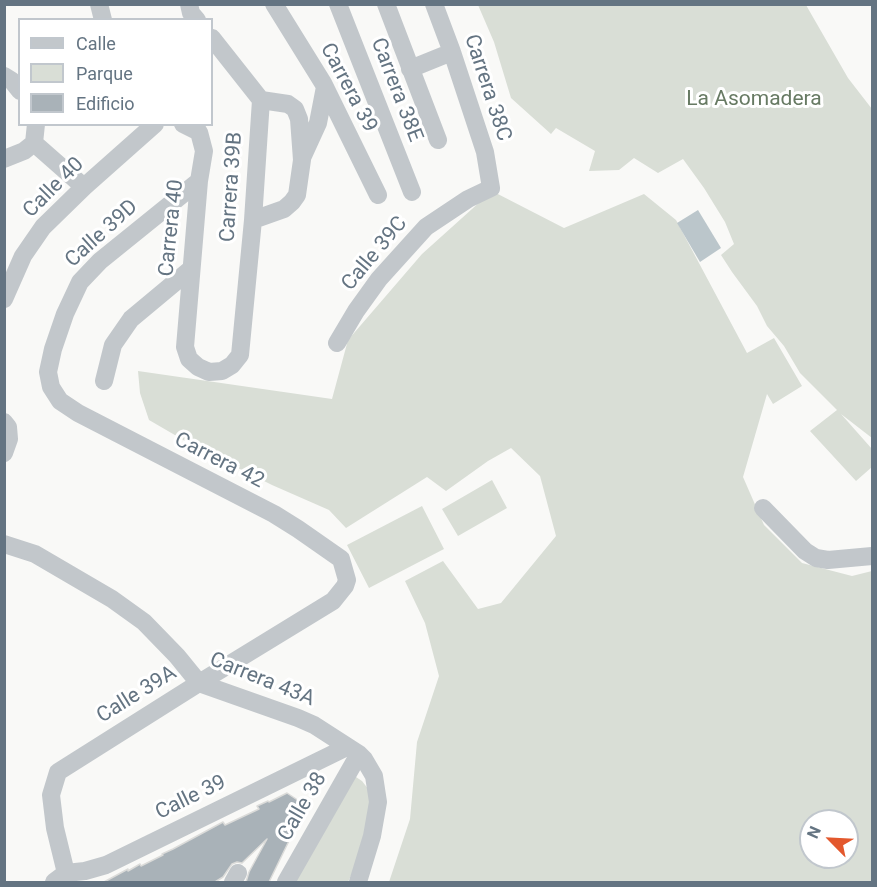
<!DOCTYPE html>
<style>
body{margin:0}
#map{position:relative;width:877px;height:887px;overflow:hidden;background:#f9f9f7;font-family:Roboto,sans-serif}
canvas{display:block}
.frame{position:absolute;inset:0;border:6px solid #647482;pointer-events:none}
.legend{position:absolute;left:18px;top:18px;width:195px;height:108px;box-sizing:border-box;background:#fff;border:2px solid #c1c7cd;margin:0;padding:8px 10px;list-style:none;font-size:18px;color:#647482}
.legend li{display:flex;align-items:center;gap:12px;height:30px}
.legend b{width:30px;border:2px solid #c1c7cd}
.north{position:absolute;left:799px;top:809px;width:60px;height:60px;box-sizing:border-box;background:#fff;border:2px solid #c1c7cd;border-radius:50%;rotate:294deg;font-size:16px;font-weight:700;line-height:24px;text-align:center;color:#647482}
.north::after{content:'';display:block;margin:auto;width:21px;height:27px;background:#e3582d;clip-path:polygon(50% 0,100% 100%,50% 72%,0 100%)}
</style>
<div id="map">
<canvas width="877" height="887"></canvas>
<div class="frame"></div>
<ul class="legend">
<li><b style="height:8px;background:#c2c7cb"></b>Calle</li>
<li><b style="height:16px;background:#d9ded6"></b>Parque</li>
<li><b style="height:16px;background:#a9b2b8"></b>Edificio</li>
</ul>
<div class="north">N</div>
</div>
<script>
const ctx = document.querySelector('canvas').getContext('2d');
ctx.lineJoin = 'round';
function fill(path, color) { ctx.fillStyle = color; ctx.fill(path, 'evenodd'); }
const toPath = rows => new Path2D(rows.map(r => 'M' + r).join(''));
function stroke(path, color, width, dash) { ctx.strokeStyle = color; ctx.lineWidth = width; ctx.lineCap = dash ? 'butt' : 'round'; ctx.setLineDash(dash || []); ctx.stroke(path); }
function label(font, color, halo, rows, align = 'center') {
  ctx.font = font + ' Roboto,sans-serif'; ctx.lineWidth = 6; ctx.setLineDash([]); ctx.textBaseline = 'middle'; ctx.strokeStyle = halo; ctx.fillStyle = color; for (const [text, x, y, turn = 0] of rows) {
    ctx.save(); ctx.translate(x, y); ctx.rotate((+turn || 0) * Math.PI / 180); ctx.textAlign = isNaN(turn) ? turn : align; if (halo) ctx.strokeText(text, 0, 0); ctx.fillText(text, 0, 0); ctx.restore();
  }
}
fill(toPath([
 [478,5,806,5,848,78,872,109,872,438,841,414,872,449,872,467,856,481,810,431,837,410,800,373,784,346,767,326,757,306,732,272,721,255,734,244,725,222,704,188,683,159,658,173,634,158,619,170,589,171,595,151,556,128,551,134,511,98,494,42],
 [492,191,564,228,644,194,676,220,747,353,774,338,802,386,773,404,767,394,743,477,764,525,802,563,852,576,872,571,872,882,389,882,410,819,417,742,439,676,425,623,405,581,443,561,478,609,501,603,556,536,540,476,511,448,488,461,446,491,427,477,346,528,329,510,272,485,192,445,149,420,140,393,138,371,332,399,348,340,422,254],
 [811,821,847,821,847,857,811,857],
 [492,480,507,508,458,536,442,509],
 [422,506,444,549,369,588,347,545],
 [353,775,362,781,369,790,371,802,360,856,348,882,295,882]
]), '#d9ded6');
fill(toPath([
 [698,210,721,248,700,262,677,223]
]), '#bbc6cb');
const building = toPath([
 [287,793,299,801,303,812,269,882,246,882,249,872,267,839,242,863,237,862,232,864,223,877,215,882,104,882,128,869,128,871,140,864,141,866,163,855,162,854,173,849,223,822,225,825,259,809,257,806,268,801,269,802,287,793]
]);
fill(building, '#a9b2b8');
stroke(building, '#dbdbd9', 1.5);
stroke(toPath([
 [99,4,103,20],
 [189,4,191,13,197,20],
 [274,4,323,83,378,195],
 [338,4,412,192],
 [386,4,438,140],
 [410,69,452,52],
 [4,76,12,81,20,91],
 [183,124,199,132,204,151,199,181,185,347,189,359,198,367,209,372,222,371,232,365,240,355,253,220,261,100,212,38],
 [34,143,84,187],
 [34,143,36,124],
 [302,158,318,123,325,87],
 [4,159,24,151,34,143],
 [253,220,284,209,292,202,297,195,302,160,299,119,295,109,288,104,261,100],
 [4,299,23,256,43,227,84,187,155,124],
 [337,343,356,311,379,279,426,227,468,199,491,188,485,152,452,52,434,4],
 [104,381,113,345,131,319,191,269],
 [4,422,8,427,9,439,4,453],
 [763,508,805,551,816,558,828,560,872,556],
 [4,544,35,554,112,599,144,622,177,656,199,683,298,718,314,725,359,754,364,759,374,776,378,802,372,836,358,882],
 [66,873,55,828,51,795,58,772,199,683,333,601,345,586,347,580,341,559,298,529,274,514,78,413,60,401,51,387,48,372,53,349,65,314,80,282,100,261,199,181],
 [54,882,66,873,85,871,106,865,347,747],
 [233,882,238,873],
 [286,882,359,754]
]), '#c2c7cb', 18);
label('21px', '#647482', '#fff', [
 ["Carrera 39",348,88,62],
 ["Carrera 38C",487,88,72],
 ["Carrera 38E",396,90,69],
 ["Carrera 39B",232,187,-86],
 ["Calle 40",54,188,-45],
 ["Carrera 40",172,228,-84],
 ["Calle 39D",102,234,-42],
 ["Calle 39C",375,254,-50],
 ["Carrera 42",219,461,27],
 ["Carrera 43A",262,680,22],
 ["Calle 39A",137,695,-32],
 ["Calle 39",191,798,-26],
 ["Calle 38",303,807,-60]
]);
label('21px', '#677a63', '#fff', [
 ["La Asomadera",754,100]
]);
</script>
